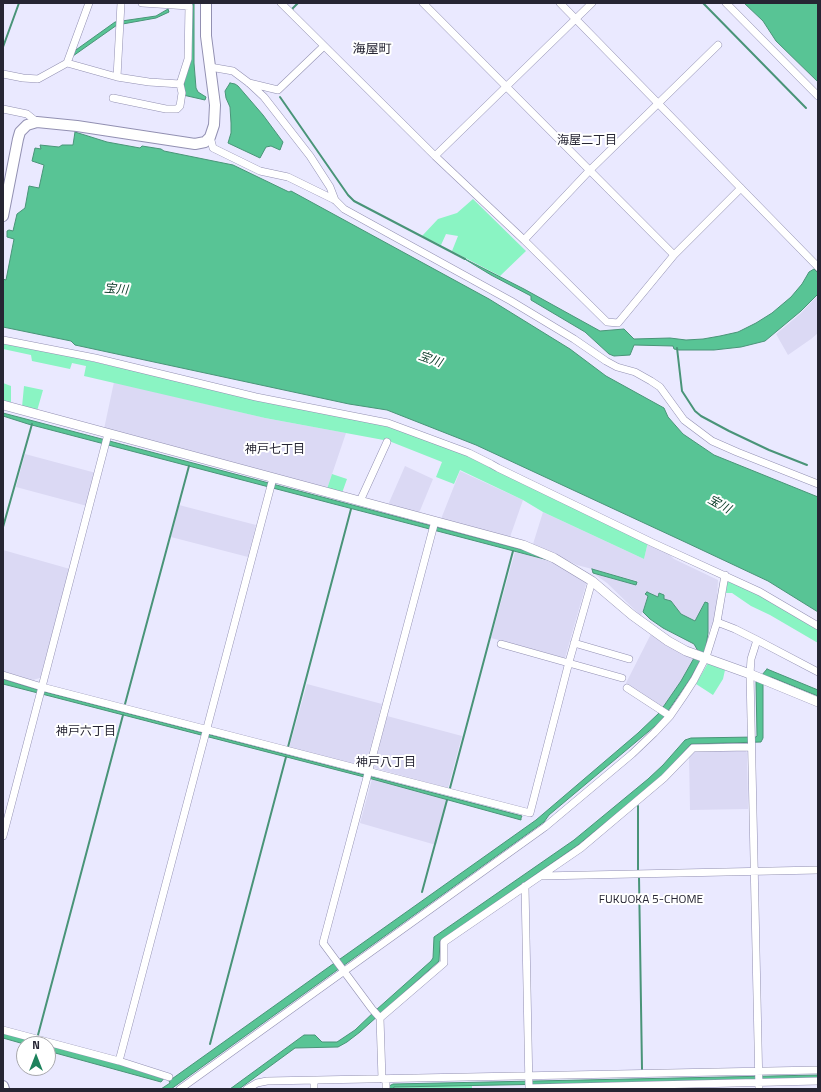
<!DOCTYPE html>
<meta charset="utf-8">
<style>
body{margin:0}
#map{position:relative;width:821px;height:1092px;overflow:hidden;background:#eae9ff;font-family:"Titillium Web",sans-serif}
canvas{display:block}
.frame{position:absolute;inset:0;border:4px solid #262533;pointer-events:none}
.north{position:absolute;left:16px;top:1036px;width:40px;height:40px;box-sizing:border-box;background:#fff;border:1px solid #a8a8ad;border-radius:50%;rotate:0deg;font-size:11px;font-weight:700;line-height:16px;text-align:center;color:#262533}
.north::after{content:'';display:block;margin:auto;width:14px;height:18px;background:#1d825c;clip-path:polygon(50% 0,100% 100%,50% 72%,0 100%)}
</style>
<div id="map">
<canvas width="821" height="1092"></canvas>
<div class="frame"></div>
<div class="north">N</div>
</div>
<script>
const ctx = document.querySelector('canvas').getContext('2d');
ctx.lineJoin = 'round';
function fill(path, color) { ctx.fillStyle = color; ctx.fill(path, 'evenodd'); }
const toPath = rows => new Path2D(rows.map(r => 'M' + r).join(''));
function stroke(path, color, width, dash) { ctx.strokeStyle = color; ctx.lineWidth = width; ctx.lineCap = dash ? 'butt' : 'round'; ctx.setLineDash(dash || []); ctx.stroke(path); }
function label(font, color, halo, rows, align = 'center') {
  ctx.font = font + ' "Titillium Web","Noto Sans JP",sans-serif'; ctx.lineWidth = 4; ctx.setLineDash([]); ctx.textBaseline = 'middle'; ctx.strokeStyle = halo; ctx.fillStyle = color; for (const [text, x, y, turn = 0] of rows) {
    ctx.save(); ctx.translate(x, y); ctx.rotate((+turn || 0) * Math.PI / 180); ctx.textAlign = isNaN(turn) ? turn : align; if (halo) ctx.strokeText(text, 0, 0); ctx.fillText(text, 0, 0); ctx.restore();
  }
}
fill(toPath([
 [818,295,818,333,811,339,788,355,776,334,800,314],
 [114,382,265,418,346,433,327,489,104,429],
 [25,454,96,473,87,506,16,487],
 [405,466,433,479,419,513,388,505],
 [460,471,523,500,510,537,441,519],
 [179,505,256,525,248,557,171,537],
 [543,512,644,559,648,542,664,549,674,559,718,580,716,617,708,633,708,603,704,603,695,621,681,614,671,601,664,599,664,595,659,593,658,597,654,595,648,596,641,616,607,583,593,573,636,585,637,581,577,565,533,544],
 [3,550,70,569,40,678,33,680,3,671],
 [515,552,552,561,587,581,565,658,491,638],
 [651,634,669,646,694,658,681,681,662,709,626,683],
 [307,684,382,704,365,768,289,748],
 [387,716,462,736,448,788,374,768],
 [745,750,747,753,748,809,690,810,689,755,693,752],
 [372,779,448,800,436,845,360,823]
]), '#dbd9f4');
fill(toPath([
 [473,199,526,251,500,276,452,251,458,236,446,234,441,245,422,236,438,219,457,213],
 [3,342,65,355,255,399,369,421,398,429,490,465,648,542,644,559,543,512,523,500,460,470,454,484,436,477,442,462,389,441,265,418,84,376,86,366,72,363,70,369,32,361,31,355,3,349],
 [3,383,11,386,11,403,3,401],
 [24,386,43,390,37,411,22,407],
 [332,474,347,479,342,493,327,489],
 [730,581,743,586,818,629,818,643,770,615,751,606,732,593,726,593,727,582],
 [708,663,725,670,723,679,713,695,696,684],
 [472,1085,472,1089,393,1089,394,1087]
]), '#8af4c3');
const water = toPath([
 [190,3,194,3,194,63,196,88,198,92,206,97,205,100,183,95,190,3],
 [744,3,818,3,818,82,776,41,763,21,744,3],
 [168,9,169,12,156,18,117,25,73,56,73,52,115,22,156,16,168,9],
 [230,83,235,84,238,86,263,115,283,142,280,150,271,146,266,147,260,158,228,143,231,133,231,123,230,107,226,98,225,91,230,83],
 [75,132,107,142,140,148,142,146,161,149,164,151,233,165,289,192,291,191,489,299,570,349,606,376,664,408,668,417,683,434,714,455,818,497,818,612,768,581,685,542,476,445,387,410,349,404,75,345,71,341,3,327,3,279,6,280,14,239,7,237,7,231,9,230,13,231,17,214,25,208,29,186,39,188,44,165,32,161,35,148,41,149,40,145,59,147,62,145,73,145,75,132],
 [463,258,524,289,600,331,624,329,634,339,670,338,686,340,703,339,720,336,738,332,756,323,772,313,791,297,802,284,809,272,814,269,818,273,818,294,801,311,765,341,741,347,714,350,679,350,674,349,673,346,634,345,630,355,614,356,609,354,585,332,531,300,531,296,491,275,463,258],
 [3,413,527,551,552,561,28,424,3,416,3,413],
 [592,569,637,582,636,585,593,573,592,569],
 [647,592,658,597,659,593,664,595,664,599,671,601,681,614,695,621,705,602,708,603,708,633,705,652,690,679,661,721,549,815,544,822,171,1089,161,1089,170,1083,169,1081,333,964,536,820,638,733,659,713,681,681,698,651,694,644,663,628,650,619,643,612,648,596,645,594,647,592],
 [767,669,818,690,818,696,771,677,768,678,763,685,763,738,761,742,691,744,661,777,578,845,440,941,439,961,360,1032,347,1042,338,1047,295,1048,239,1089,230,1089,304,1035,315,1035,322,1042,337,1042,355,1030,376,1010,431,961,433,958,434,937,574,840,648,779,663,765,685,740,691,738,756,737,757,736,756,682,767,669],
 [3,679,45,692,522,816,521,818,521,820,372,779,3,684,3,679],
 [3,1032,47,1044,24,1044,3,1038,3,1032],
 [48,1044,165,1077,161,1082,48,1051,48,1044],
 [818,1075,818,1079,394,1087,393,1089,390,1089,389,1086,393,1084,818,1075]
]);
fill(water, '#58c495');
stroke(water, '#499478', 1);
stroke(toPath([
 [703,3,806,108],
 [293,11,292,9,298,3],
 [3,47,19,3],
 [280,97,348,195,354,201,465,259],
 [677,348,682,391,695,411,701,416,729,431,769,450,807,465],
 [3,527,32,424],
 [125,704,189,466],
 [288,747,351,509],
 [450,788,513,551],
 [638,806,638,871],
 [639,877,642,1069],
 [422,892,447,800],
 [38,1035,123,715],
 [210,1044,286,757]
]), '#499478', 2);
const minor = toPath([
 [281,3,435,156,524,240,607,322,618,323,674,255,741,188],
 [423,3,674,255],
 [560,3,818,267],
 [726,3,818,96],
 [67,63,117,77,149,82,180,84],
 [210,67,233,71,249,83,264,97,310,156,330,187,335,200],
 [3,74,23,78,38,79,67,63,89,3],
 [117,77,121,3],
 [249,83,278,90,324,46],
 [113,98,166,109,177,109,180,106,182,93,180,84,188,59,189,6,142,3],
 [3,109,27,114,37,122],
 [210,137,213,148,260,171,288,177,335,200,344,209,511,301,574,339,606,361,617,367,635,372,651,381,660,387,684,420,712,441,737,452,818,484],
 [435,156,592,3],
 [524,240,589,171,718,45],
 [3,340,95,358,256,397,388,423,469,453,491,464,498,468,653,543,760,592,818,626],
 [360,501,387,442],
 [717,622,735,629,757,640,818,672],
 [757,640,751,659,750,674,759,1089],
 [574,643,629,659],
 [501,644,622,678],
 [3,675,42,687,530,813,569,662,592,581],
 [627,688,670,716],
 [3,836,108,434],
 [541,876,818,870],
 [525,886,529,1089],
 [380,1018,372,1009,323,943,435,521],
 [3,1030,119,1061,169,1077],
 [119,1061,273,478],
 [382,1079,380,1018,444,963,444,942,581,848,664,778,693,748,751,747],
 [386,1079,386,1089],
 [314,1081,314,1089],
 [529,1088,818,1081],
 [180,1089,545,827,632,754,654,733,670,716,683,697,694,680,706,657,717,622,725,575],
 [247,1089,257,1083,267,1081,818,1070]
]);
const tertiary = toPath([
 [3,405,523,545,554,558,592,581,632,615,668,641,686,651,750,674,818,702]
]);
const secondary = toPath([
 [3,216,18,139,20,132,27,125,37,122,77,126,195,144,205,142,210,137,214,125,215,105,206,36,206,3],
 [3,1086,4,1089]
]);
stroke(minor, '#9290b2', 8);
stroke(tertiary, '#9290b2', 10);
stroke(secondary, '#9290b2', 12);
stroke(minor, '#fff', 7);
stroke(tertiary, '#fff', 9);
stroke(secondary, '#fff', 10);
label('12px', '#262533', '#fff', [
 ["海屋二丁目",587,141],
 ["神戸七丁目",275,450],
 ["神戸六丁目",86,732],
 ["神戸八丁目",386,763],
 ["FUKUOKA 5-CHOME",651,900]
]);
label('italic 12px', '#0a3a27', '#fff', [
 ["宝川",116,290,4],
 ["宝川",430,360,20],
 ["宝川",719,505,29]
]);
label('13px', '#262533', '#fff', [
 ["海屋町",372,50]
]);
</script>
